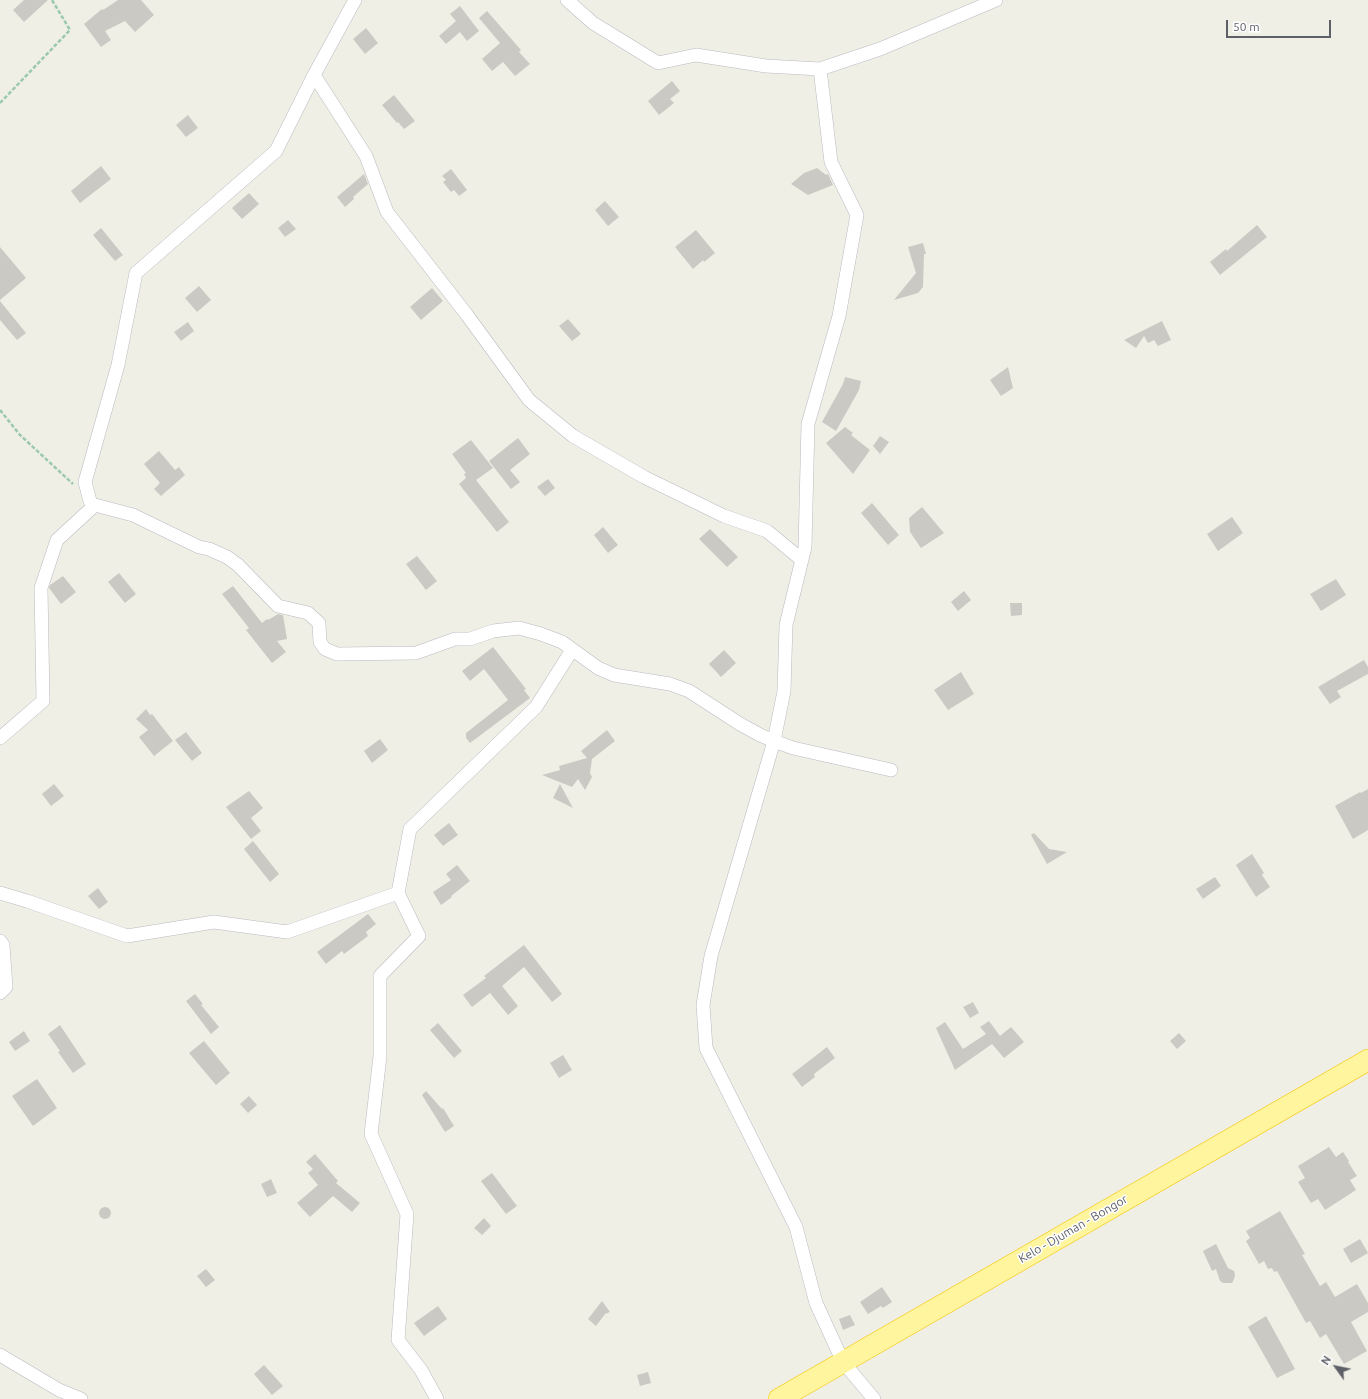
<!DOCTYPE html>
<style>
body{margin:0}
#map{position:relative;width:1368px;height:1399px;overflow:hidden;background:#f0efe6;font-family:Ubuntu,sans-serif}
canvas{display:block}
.north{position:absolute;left:1316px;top:1347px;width:40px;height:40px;-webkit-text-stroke:3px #fff;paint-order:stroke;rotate:303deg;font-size:11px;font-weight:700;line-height:16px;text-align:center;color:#5d6067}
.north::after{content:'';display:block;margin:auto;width:14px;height:18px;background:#5d6067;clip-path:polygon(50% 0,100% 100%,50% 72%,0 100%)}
.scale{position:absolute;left:1226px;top:20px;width:105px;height:18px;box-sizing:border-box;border:2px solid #5d6067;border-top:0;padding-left:5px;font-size:12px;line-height:14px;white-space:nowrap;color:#5d6067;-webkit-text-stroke:3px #fff;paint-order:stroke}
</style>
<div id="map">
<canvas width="1368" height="1399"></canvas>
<div class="north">N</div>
<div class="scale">50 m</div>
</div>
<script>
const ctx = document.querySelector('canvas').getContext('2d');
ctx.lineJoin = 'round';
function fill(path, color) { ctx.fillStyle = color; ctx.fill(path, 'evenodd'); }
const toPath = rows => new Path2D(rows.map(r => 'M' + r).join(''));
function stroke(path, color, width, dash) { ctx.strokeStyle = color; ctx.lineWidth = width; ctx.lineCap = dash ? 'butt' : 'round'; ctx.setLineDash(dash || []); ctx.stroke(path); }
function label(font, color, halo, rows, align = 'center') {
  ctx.font = font + ' Ubuntu,sans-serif'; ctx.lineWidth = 3; ctx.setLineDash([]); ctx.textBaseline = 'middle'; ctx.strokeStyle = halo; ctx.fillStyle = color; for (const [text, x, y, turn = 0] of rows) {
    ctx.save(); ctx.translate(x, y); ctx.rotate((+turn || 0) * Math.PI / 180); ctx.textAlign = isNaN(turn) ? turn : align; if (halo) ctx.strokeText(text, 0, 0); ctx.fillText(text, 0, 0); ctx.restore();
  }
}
fill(toPath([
 [24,0,48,0,24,22,13,10],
 [118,0,141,0,154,15,135,32,125,21,105,31,111,40,101,47,84,24,102,9,103,10],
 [460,6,479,31,467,41,460,32,446,44,439,36,456,21,450,14],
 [487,11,521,50,519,52,530,64,515,76,503,62,492,71,482,59,500,43,479,18],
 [366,28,378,43,365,54,353,39],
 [672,81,680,91,670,99,674,103,659,115,648,101],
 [394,95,415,121,404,129,398,122,397,123,382,105],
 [188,115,198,128,186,137,176,125],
 [101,166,111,179,80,203,71,191],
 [817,168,826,175,828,174,833,185,808,195,791,184,804,173],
 [451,169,467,190,459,196,454,190,451,192,443,182,446,180,442,176],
 [364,174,368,184,353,197,354,199,345,207,337,197],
 [249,193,259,204,242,219,232,208],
 [605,201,619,217,608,226,595,210],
 [288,220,296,229,285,237,278,228],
 [1257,225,1267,237,1220,275,1210,262,1226,249,1227,251],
 [101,228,123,255,115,261,93,235],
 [696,230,715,253,704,262,703,260,693,269,675,247],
 [923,243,926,254,924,254,923,287,918,293,894,300,916,273,908,247],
 [0,247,26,278,0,300],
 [199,286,211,300,197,312,185,298],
 [432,288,443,301,421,320,410,307],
 [0,301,26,333,17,340,0,320],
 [568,319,581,334,572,341,559,326],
 [1162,321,1171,340,1158,346,1154,340,1148,343,1144,336,1136,348,1124,340],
 [188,322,194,331,181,341,174,332],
 [1008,367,1013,388,1001,396,990,380],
 [845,377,861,381,859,390,836,431,822,422,843,384],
 [845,427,853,433,851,435,870,450,853,474,826,443],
 [880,436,889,442,880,454,873,446],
 [518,438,530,454,510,470,520,482,511,489,489,461],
 [471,440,493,468,476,480,509,522,497,532,459,484,466,478,464,474,466,473,452,454],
 [159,451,175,470,179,467,185,475,161,496,154,489,160,483,144,464],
 [548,479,555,488,545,496,537,487],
 [872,503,899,535,888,545,861,513],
 [922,507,944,533,921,548,910,532,909,518],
 [1232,517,1243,533,1218,551,1207,534],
 [603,527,618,545,608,553,594,535],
 [710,529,738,557,727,567,699,539],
 [417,556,437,581,426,590,406,564],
 [119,573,136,594,125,603,108,582],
 [63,576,76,592,61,604,49,588,50,585],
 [1336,579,1346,595,1321,611,1310,594],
 [233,586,262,623,267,619,268,620,278,614,283,615,287,639,277,641,286,652,272,663,246,630,249,628,222,594],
 [964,591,971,600,958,611,951,602],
 [1010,603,1022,603,1022,615,1011,616],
 [493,647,526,689,524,690,530,698,470,743,466,738,466,733,508,700,484,669,470,681,462,671],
 [724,650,736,663,721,677,709,664],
 [1364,660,1368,667,1368,674,1337,691,1341,697,1330,704,1318,687],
 [961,672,974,694,948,710,934,690],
 [146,709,150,715,152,714,173,741,154,756,139,737,148,730,136,719],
 [607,730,615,741,592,759,590,773,592,777,585,790,578,779,572,787,542,775,560,770,559,766,587,758,581,751],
 [186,732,202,753,192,761,175,740],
 [380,739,388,750,372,763,364,751],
 [54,784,64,796,51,806,42,794],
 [560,784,573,808,553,798],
 [1368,789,1368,830,1353,839,1335,806,1360,792,1361,793],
 [249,791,263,808,251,818,261,831,251,839,226,807],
 [449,823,458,835,443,846,434,835],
 [1034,833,1049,849,1067,852,1047,864,1031,835],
 [253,841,279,874,270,882,244,849],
 [1252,854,1264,873,1262,875,1270,887,1256,897,1236,865],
 [457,865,470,881,451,896,452,897,441,905,433,892,451,880,446,874],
 [1215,877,1221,886,1203,899,1196,889],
 [98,888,108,902,99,909,88,896],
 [368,914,376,924,366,932,368,936,344,954,342,951,326,964,317,952],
 [524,945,562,994,552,1002,524,967,502,986,518,1006,508,1015,490,993,472,1007,463,995,486,978,484,976],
 [195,994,203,1004,201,1005,219,1027,211,1034,186,1001],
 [973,1002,979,1013,970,1018,963,1007],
 [989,1021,1000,1036,1011,1027,1024,1042,1004,1058,992,1044,955,1070,936,1028,945,1022,963,1049,986,1034,980,1027],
 [438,1023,462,1051,454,1058,430,1030],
 [60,1025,86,1064,73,1073,58,1052,60,1051,48,1034],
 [24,1031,30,1041,15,1051,9,1042],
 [1179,1033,1186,1041,1177,1049,1170,1041],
 [204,1041,230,1073,216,1085,189,1053],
 [827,1047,835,1058,814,1074,815,1077,802,1087,792,1074],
 [563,1055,572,1070,559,1078,550,1063],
 [37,1079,57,1108,33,1126,12,1096],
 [426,1091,442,1109,443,1108,454,1126,445,1132,422,1095],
 [249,1096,257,1105,248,1113,240,1104],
 [1329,1147,1336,1157,1343,1152,1349,1161,1348,1162,1357,1176,1350,1180,1356,1190,1325,1210,1318,1199,1311,1203,1298,1182,1305,1178,1298,1166],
 [315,1154,338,1181,336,1183,360,1203,352,1212,333,1196,310,1217,297,1203,318,1185,308,1173,313,1169,306,1162],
 [492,1173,517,1206,506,1214,481,1181],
 [271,1179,277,1193,267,1197,261,1184],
 '99 1213a6 6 0 1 1 12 0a6 6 0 1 1-12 0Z',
 [1280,1211,1305,1254,1302,1255,1320,1286,1326,1282,1335,1297,1357,1284,1368,1303,1368,1312,1351,1322,1367,1351,1344,1364,1326,1334,1320,1338,1310,1321,1306,1323,1277,1271,1274,1272,1272,1268,1268,1269,1264,1261,1259,1264,1246,1241,1250,1238,1246,1231],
 [484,1218,491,1226,482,1235,474,1228],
 [1360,1239,1368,1253,1351,1263,1343,1249],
 [1216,1244,1228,1268,1234,1271,1235,1275,1234,1279,1232,1283,1223,1283,1220,1281,1216,1269,1212,1271,1203,1251],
 [206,1269,215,1280,206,1287,197,1276],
 [882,1287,892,1302,883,1308,881,1306,868,1314,860,1302],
 [602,1301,610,1312,605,1314,596,1326,588,1319],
 [438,1306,447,1319,424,1336,414,1323],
 [850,1315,855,1325,843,1330,839,1319],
 [1266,1316,1295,1369,1277,1378,1248,1327],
 [264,1365,283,1386,272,1395,254,1374],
 [648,1372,651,1383,640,1386,637,1375]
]), '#cbc9c3');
const minor = toPath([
 [567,0,593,23,658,63,696,55,766,66,820,69,880,49,996,0],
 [820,69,831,162,857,215,839,316,808,424,805,547,786,625,784,691,774,741,711,956,703,1005,706,1048,796,1227,816,1303,843,1362,874,1399],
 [314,75,366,156,387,212,467,315,529,400,573,436,644,477,724,516,767,531,802,560],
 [90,501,85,482,118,365,136,273,276,151,314,75,355,0],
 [0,738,43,701,41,588,57,540,95,505,133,515,199,547,209,549,227,557,238,565,278,606,308,613,319,623,320,642,325,649,337,654,416,653,455,639,470,639,493,631,519,628,541,634,562,642,598,668,614,675,670,684,689,691,740,724,760,735,774,741,793,748,891,770],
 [0,893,27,901,127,936,214,922,287,932,398,893],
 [0,941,3,945,6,987,0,993],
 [0,1355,59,1390,81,1399],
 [437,1399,421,1370,398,1340,407,1214,371,1134,380,1056,380,976,419,936,398,893,410,829,536,707,572,650]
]);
const trunk = toPath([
 [779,1399,1368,1060]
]);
stroke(minor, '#b8bac0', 14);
stroke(trunk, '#f6c500', 22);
stroke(toPath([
 [0,103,70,30,52,0],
 [0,410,20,435,73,484]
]), '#9bc9ae', 2.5, [4, 2]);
stroke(minor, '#fff', 13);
stroke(trunk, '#fef59e', 21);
label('12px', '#5d6067', '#fff', [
 ["Kelo - Djuman - Bongor",1073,1229,-30]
]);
</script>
